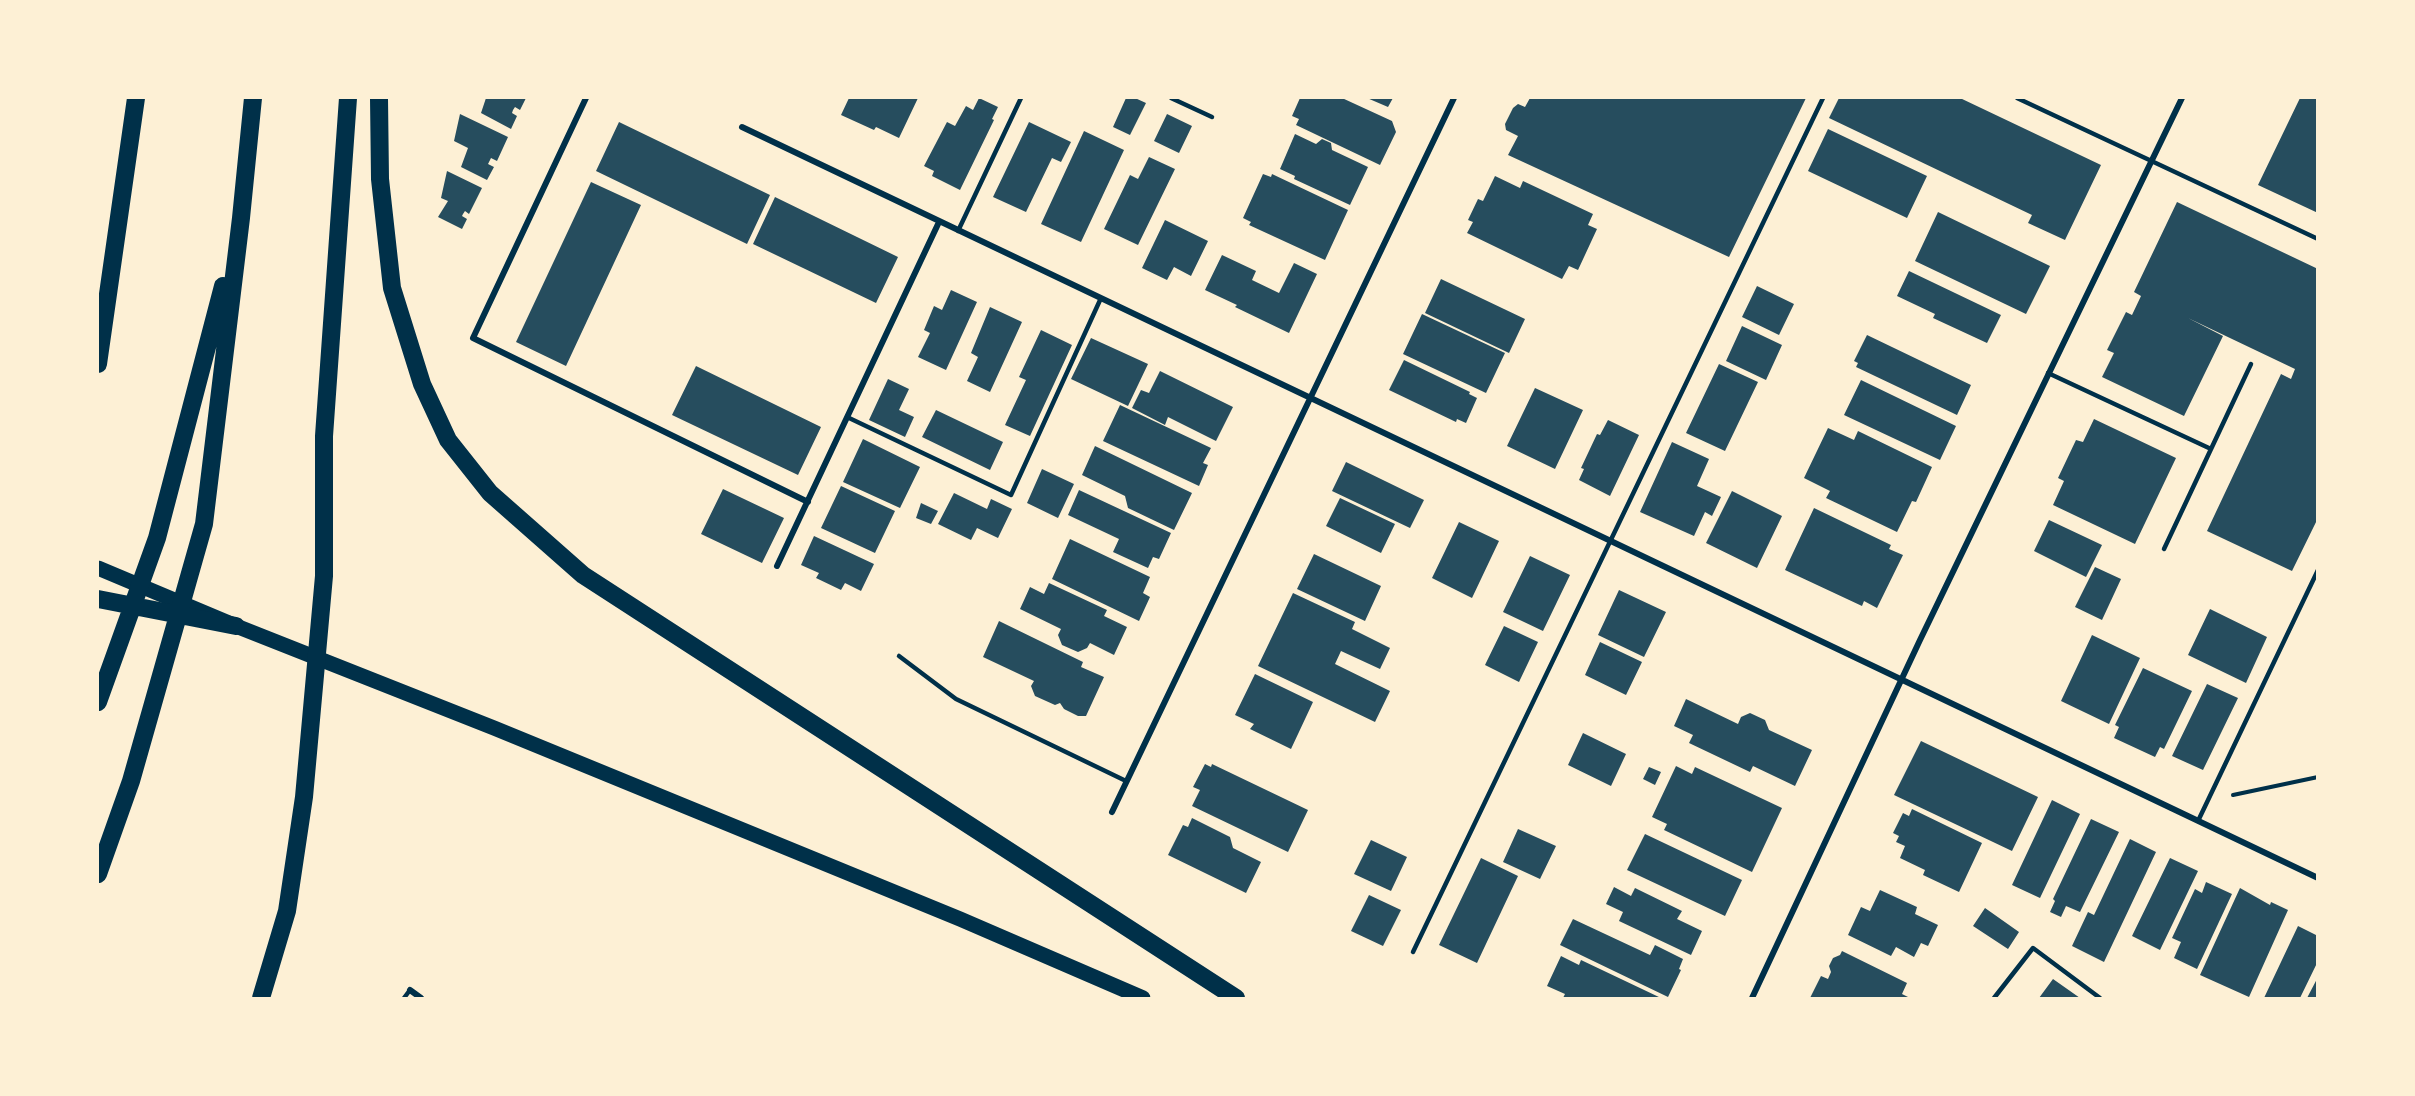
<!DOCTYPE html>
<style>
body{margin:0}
#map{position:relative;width:2415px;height:1096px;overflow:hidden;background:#fdf0d5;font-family:Figtree,sans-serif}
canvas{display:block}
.frame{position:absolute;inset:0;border:99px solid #fdf0d5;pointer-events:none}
</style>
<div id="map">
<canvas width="2415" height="1096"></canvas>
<div class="frame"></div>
</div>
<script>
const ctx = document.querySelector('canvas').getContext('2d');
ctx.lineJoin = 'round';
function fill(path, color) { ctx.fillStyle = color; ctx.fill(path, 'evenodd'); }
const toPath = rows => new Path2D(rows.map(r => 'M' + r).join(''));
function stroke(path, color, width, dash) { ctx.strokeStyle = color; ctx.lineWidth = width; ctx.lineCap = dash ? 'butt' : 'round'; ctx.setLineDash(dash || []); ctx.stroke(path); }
fill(toPath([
 [486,98,526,98,520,110,515,107,513,110,512,113,517,116,511,129,481,113],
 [849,98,918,98,899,138,876,127,874,130,841,115],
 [979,98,998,107,992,119,994,120,960,190,932,176,934,171,924,166,947,122,955,126,966,106,973,110],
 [1126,98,1135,98,1146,103,1130,135,1113,127],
 [1300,98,1342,98,1392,121,1396,132,1380,165,1296,125,1299,119,1292,116],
 [1367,98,1393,98,1388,107],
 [1530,98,1806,98,1729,257,1508,155,1518,136,1506,130,1505,124,1513,108,1518,104,1525,107],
 [1839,98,1960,98,2101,165,2065,240,2028,223,2032,215,1829,118],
 [2300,98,2318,98,2318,213,2258,185],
 [460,114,508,137,497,161,491,158,488,164,494,167,487,180,461,167,468,148,454,141],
 [1167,114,1192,126,1179,153,1154,141],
 [619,122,770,195,747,244,596,171],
 [1029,122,1071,142,1061,162,1052,158,1026,212,993,197],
 [1828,129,1927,176,1907,218,1808,171],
 [1084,131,1124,150,1081,242,1041,224],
 [1295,134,1316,144,1322,139,1331,143,1332,150,1368,167,1350,205,1294,179,1295,176,1280,169],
 [1149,157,1175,169,1138,245,1104,229,1130,175,1138,179],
 [447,171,482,188,469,214,465,211,463,214,462,216,467,219,462,229,438,217,448,201,441,198],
 [1263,174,1271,177,1272,174,1348,210,1325,260,1249,225,1251,222,1243,218],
 [1495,176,1520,188,1523,181,1593,214,1588,225,1597,229,1578,270,1569,266,1562,279,1467,233,1473,222,1468,220,1478,199,1483,201],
 [591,182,641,205,566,366,516,342],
 [775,197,898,257,876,303,753,244],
 [2177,202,2318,269,2318,518,2292,571,2207,531,2281,374,2291,379,2295,369,2188,318,2223,336,2184,416,2102,377,2114,353,2107,350,2126,312,2132,315,2141,296,2134,292],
 [1938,212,2050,266,2026,314,1915,261],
 [1165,220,1208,241,1191,276,1174,267,1167,280,1142,268],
 [1222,255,1256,271,1252,280,1279,293,1294,263,1317,274,1289,333,1235,307,1237,305,1205,290],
 [1909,271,2001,315,1987,343,1933,318,1935,314,1897,296],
 [1441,279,1525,319,1509,353,1425,313],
 [1757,286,1794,304,1779,335,1742,317],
 [951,290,977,302,946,370,918,357,930,333,924,330,934,306,942,310],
 [990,307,1022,322,990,392,967,381,978,357,971,353],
 [1422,314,1505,353,1486,393,1403,354],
 [1742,326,1782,345,1766,380,1726,361],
 [1041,330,1072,345,1030,436,1005,425,1026,380,1019,377],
 [1867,335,1971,385,1957,415,1856,367,1858,363,1854,361],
 [1091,338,1148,364,1128,406,1071,379],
 [1404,360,1470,392,1469,394,1477,398,1466,423,1457,419,1456,422,1389,390],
 [1719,364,1758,382,1725,451,1686,433],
 [696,366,821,427,798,475,672,415],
 [1160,371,1233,407,1216,441,1168,417,1165,425,1132,408,1141,390,1149,393],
 [888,379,909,389,899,410,914,417,905,437,869,420],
 [1861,380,1956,426,1940,460,1844,415],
 [1535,388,1583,410,1555,469,1507,446],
 [1120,405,1211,448,1203,463,1208,465,1199,486,1103,441],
 [936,410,1003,442,990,470,922,437],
 [2094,419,2176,458,2135,544,2053,505,2064,481,2058,478,2076,440,2083,442],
 [1608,420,1639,435,1610,496,1579,480,1584,469,1581,468,1597,434,1600,435],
 [1828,428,1854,440,1858,431,1932,467,1916,502,1912,501,1897,532,1826,498,1830,491,1804,478],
 [863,439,920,467,900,508,843,482],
 [1672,442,1709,459,1697,486,1721,497,1712,516,1705,512,1694,536,1640,512],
 [1095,446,1192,493,1174,530,1128,508,1125,496,1082,475],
 [1346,462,1424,500,1410,528,1332,491],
 [1042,469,1074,484,1058,518,1027,503],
 [841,486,895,511,875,553,821,528],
 [723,489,784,518,762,563,701,534],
 [1079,490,1171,533,1159,559,1153,557,1148,568,1113,552,1119,539,1068,515],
 [1732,491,1782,516,1757,568,1706,543],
 [954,493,987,509,991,499,1012,509,998,538,977,528,971,540,938,524],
 [1340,498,1395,524,1381,553,1326,526],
 [921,503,938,511,931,524,916,518],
 [1814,508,1891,545,1889,549,1903,555,1877,608,1864,601,1862,606,1785,570],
 [2049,520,2102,545,2086,577,2034,551],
 [1459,522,1499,541,1472,598,1432,578],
 [814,536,874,564,861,591,845,583,841,590,816,578,819,573,801,565],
 [1070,539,1150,577,1143,593,1150,597,1139,621,1052,579],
 [1314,554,1381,586,1365,621,1297,589],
 [1530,556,1570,575,1543,631,1503,612],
 [2095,567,2121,579,2102,620,2075,607],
 [1049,583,1107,610,1104,616,1127,627,1114,655,1090,643,1087,648,1078,652,1062,645,1058,635,1061,629,1020,609,1030,587,1044,594],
 [1619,590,1666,612,1644,657,1598,635],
 [1293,593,1355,622,1352,629,1390,648,1380,669,1341,651,1335,664,1390,691,1375,722,1258,666],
 [2210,609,2267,637,2246,683,2188,655],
 [999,621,1083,662,1081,667,1104,677,1086,716,1078,716,1064,709,1060,703,1055,705,1035,696,1031,686,1034,681,983,657],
 [1504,626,1538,642,1519,682,1485,665],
 [2092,635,2140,658,2109,724,2061,701],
 [1600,642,1642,662,1626,695,1585,675],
 [2143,668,2192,691,2164,749,2160,747,2155,757,2114,738,2119,727,2115,725],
 [1255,674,1313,702,1291,749,1250,729,1254,724,1235,715],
 [2207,684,2238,698,2203,770,2172,756],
 [1686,699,1738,724,1741,717,1750,713,1765,720,1769,730,1812,750,1795,786,1753,766,1750,772,1689,743,1693,735,1674,726],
 [1583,733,1626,754,1611,786,1568,765],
 [1921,741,2038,797,2012,851,1894,795],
 [1205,764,1211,767,1212,764,1308,810,1288,852,1192,806,1200,790,1193,787],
 [1676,766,1692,774,1695,767,1782,808,1752,872,1664,830,1667,824,1652,817],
 [1649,767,1661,772,1655,785,1643,779],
 [2052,800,2080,814,2040,898,2012,885],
 [1912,809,1982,843,1959,892,1923,875,1925,870,1900,858,1905,846,1896,842,1899,836,1893,833,1903,813,1909,816],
 [1192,818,1230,837,1233,848,1261,862,1246,893,1168,855,1183,825,1188,827],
 [2091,819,2119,832,2080,912,2066,906,2061,917,2050,912,2055,901,2053,899],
 [1518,829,1556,846,1540,879,1503,862],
 [1645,834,1742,880,1725,916,1627,870],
 [2130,839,2156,852,2104,962,2072,946,2088,912,2094,915],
 [1371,840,1407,857,1391,891,1354,874],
 [1481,858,1518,876,1477,963,1439,945],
 [2170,858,2198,871,2160,950,2132,936],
 [2206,882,2232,894,2197,969,2174,958,2181,942,2172,938,2195,889,2202,893],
 [1614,887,1631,896,1635,888,1682,911,1677,919,1702,931,1691,955,1619,921,1623,912,1606,904],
 [2240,888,2270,905,2271,902,2288,910,2249,997,2200,975],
 [1880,890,1917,907,1915,914,1938,925,1928,946,1921,943,1914,957,1896,947,1891,956,1848,935,1861,907,1870,911],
 [1369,895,1401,910,1383,946,1351,931],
 [1985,908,2019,932,2008,949,1973,926],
 [1573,919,1650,955,1655,945,1683,959,1679,969,1681,970,1668,997,1560,945],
 [2298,926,2318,936,2318,961,2300,998,2264,998],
 [1842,951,1907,983,1902,994,1910,998,1810,998,1821,976,1828,979,1831,972,1829,966,1833,958,1840,955],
 [1561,956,1579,965,1581,960,1661,998,1563,998,1565,994,1547,986],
 [2318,977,2318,998,2307,998],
 [2053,979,2080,998,2039,998]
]), '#264d5e');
stroke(toPath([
 [2233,795,2318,777]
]), '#003049', 4);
stroke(toPath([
 [1171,98,1212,117],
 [2017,98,2318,239],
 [958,231,1021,98],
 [2048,373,2211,449],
 [847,417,1011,495,1101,298],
 [2164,549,2251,364],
 [899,656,956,699,1126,781],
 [2198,821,2318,570],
 [1413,952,1823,98],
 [404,998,410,990],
 [1994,998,2033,948,2100,998]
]), '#003049', 4.5);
stroke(toPath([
 [586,98,473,338,808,502],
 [742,127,2318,878],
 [777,566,939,222],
 [1112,812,1454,98],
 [410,990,421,998],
 [1752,998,1920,640,2182,98]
]), '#003049', 6);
stroke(toPath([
 [98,568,236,626,494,728,960,919,1143,998]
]), '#003049', 15);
stroke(toPath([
 [379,98,380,179,392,288,422,384,448,440,490,493,583,575,1236,998],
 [98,364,136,98],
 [98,599,236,626],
 [98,702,157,538,223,286],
 [98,874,131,781,204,524,241,218,253,98],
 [261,998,287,911,304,797,324,576,324,436,348,98]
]), '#003049', 18);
</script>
